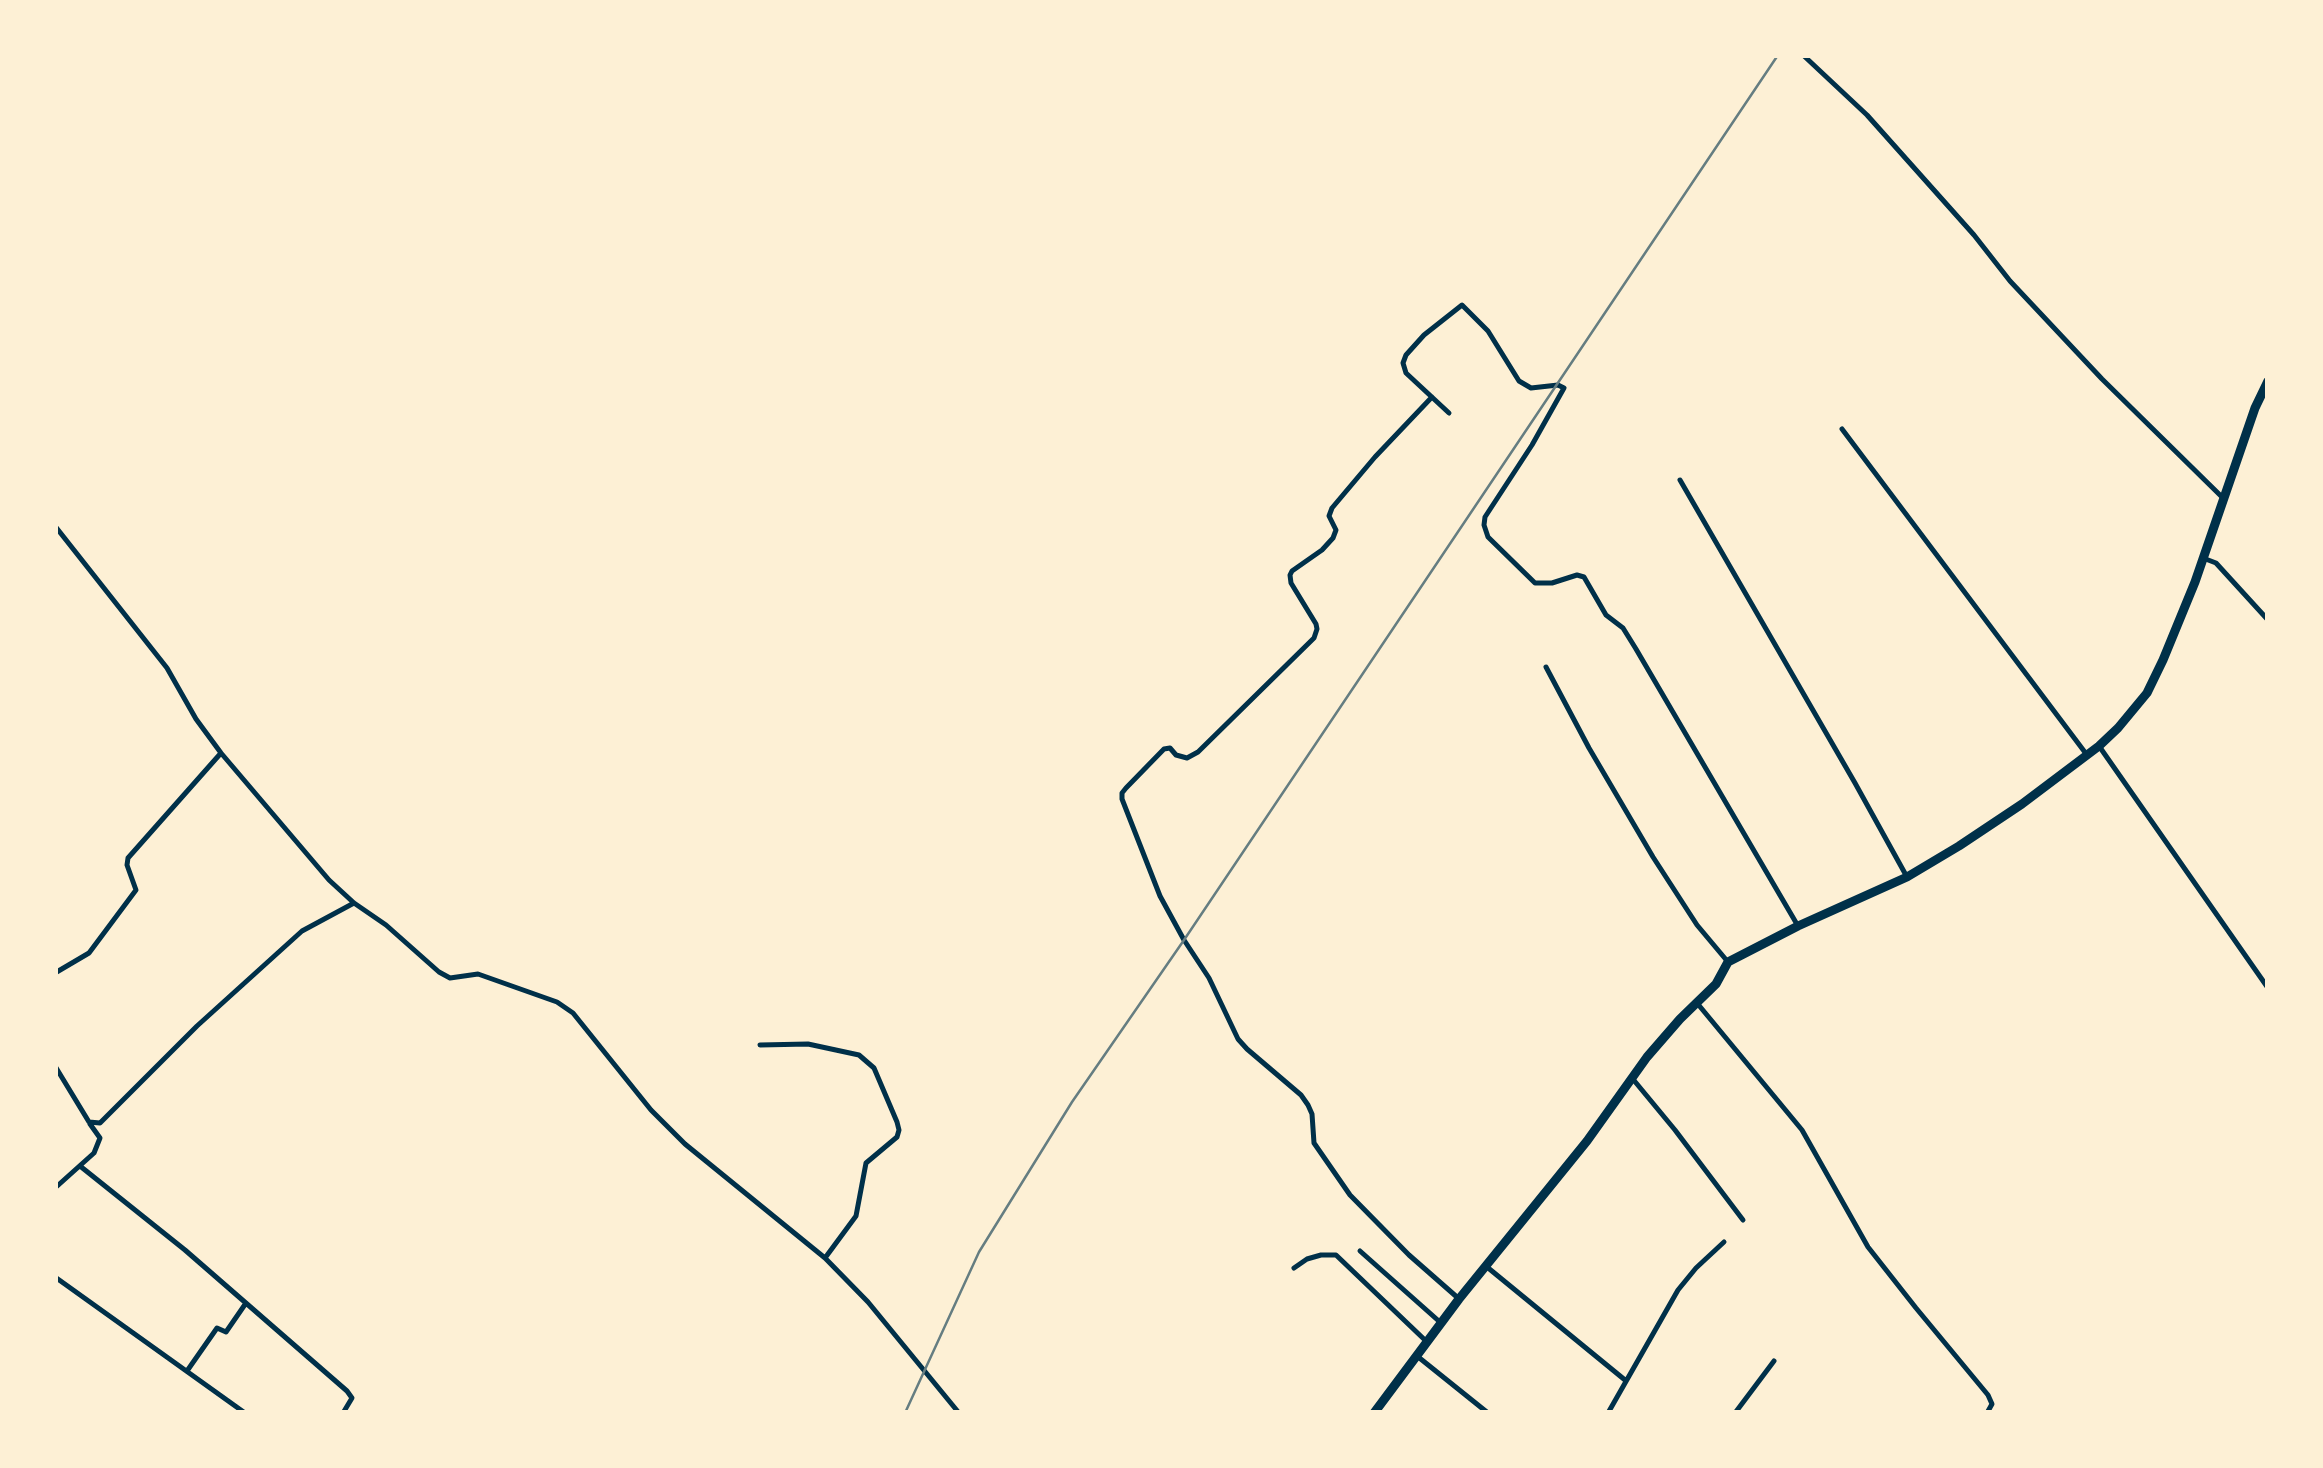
<!DOCTYPE html>
<style>
body{margin:0}
#map{position:relative;width:2323px;height:1468px;overflow:hidden;background:#fdf0d5;font-family:Figtree,sans-serif}
canvas{display:block}
.frame{position:absolute;inset:0;border:58px solid #fdf0d5;pointer-events:none}
</style>
<div id="map">
<canvas width="2323" height="1468"></canvas>
<div class="frame"></div>
</div>
<script>
const ctx = document.querySelector('canvas').getContext('2d');
ctx.lineJoin = 'round';
const toPath = rows => new Path2D(rows.map(r => 'M' + r).join(''));
function stroke(path, color, width, dash) { ctx.strokeStyle = color; ctx.lineWidth = width; ctx.lineCap = dash ? 'butt' : 'round'; ctx.setLineDash(dash || []); ctx.stroke(path); }
stroke(toPath([
 [1803,55,1867,115,1974,235,2010,281,2102,379,2222,497],
 [1432,397,1375,457,1332,508,1329,516,1336,530,1333,538,1322,550,1292,571,1290,575,1291,583,1316,624,1317,629,1314,638,1198,752,1187,758,1176,755,1170,748,1164,749,1126,788,1122,793,1122,799,1160,896,1184,940,1209,978,1238,1039,1247,1049,1301,1095,1308,1105,1312,1114,1314,1143,1350,1195,1409,1255,1458,1298],
 [1449,413,1406,373,1403,363,1406,355,1424,335,1462,305,1488,331,1519,381,1531,388,1558,385,1564,388,1532,445,1485,517,1484,525,1488,537,1535,583,1552,583,1577,575,1584,577,1606,615,1623,628,1636,649,1798,926],
 [1842,429,2087,755],
 [1680,480,1855,783,1907,877],
 [55,526,167,668,196,719,221,753,329,880,354,903,386,925,439,972,450,978,478,974,557,1002,573,1013,651,1110,685,1144,825,1258,868,1302,959,1413],
 [2203,558,2216,563,2268,620],
 [1546,667,1589,748,1653,857,1697,925,1728,962],
 [2099,746,2268,988],
 [55,973,89,953,136,890,127,865,128,858,221,753],
 [1697,1003,1802,1130,1868,1247,1916,1308,1988,1395,1992,1404,1987,1413],
 [760,1045,808,1044,859,1055,874,1068,897,1122,899,1130,897,1137,866,1163,856,1216,825,1258],
 [55,1066,89,1122,100,1123,197,1026,302,931,354,903],
 [1632,1078,1675,1130,1743,1220],
 [80,1166,185,1250,347,1391,352,1398,343,1413],
 [55,1188,94,1153,100,1138,90,1124],
 [1360,1251,1441,1323],
 [1487,1267,1625,1380],
 [1294,1268,1307,1259,1321,1255,1336,1255,1427,1342],
 [55,1277,245,1413],
 [1417,1356,1488,1413],
 [187,1371,217,1328,226,1332,246,1303],
 [1608,1413,1678,1290,1696,1268,1724,1242],
 [1735,1413,1774,1361]
]), '#003049', 5);
stroke(toPath([
 [1374,1413,1459,1299,1587,1141,1647,1057,1680,1019,1716,984,1728,962,1798,926,1907,877,1959,846,2022,804,2099,746,2118,728,2147,693,2163,660,2195,582,2255,408,2268,381]
]), '#003049', 9);
stroke(toPath([
 [905,1413,979,1252,1072,1102,1184,940,1778,55]
]), '#657d81', 2.5);
</script>
